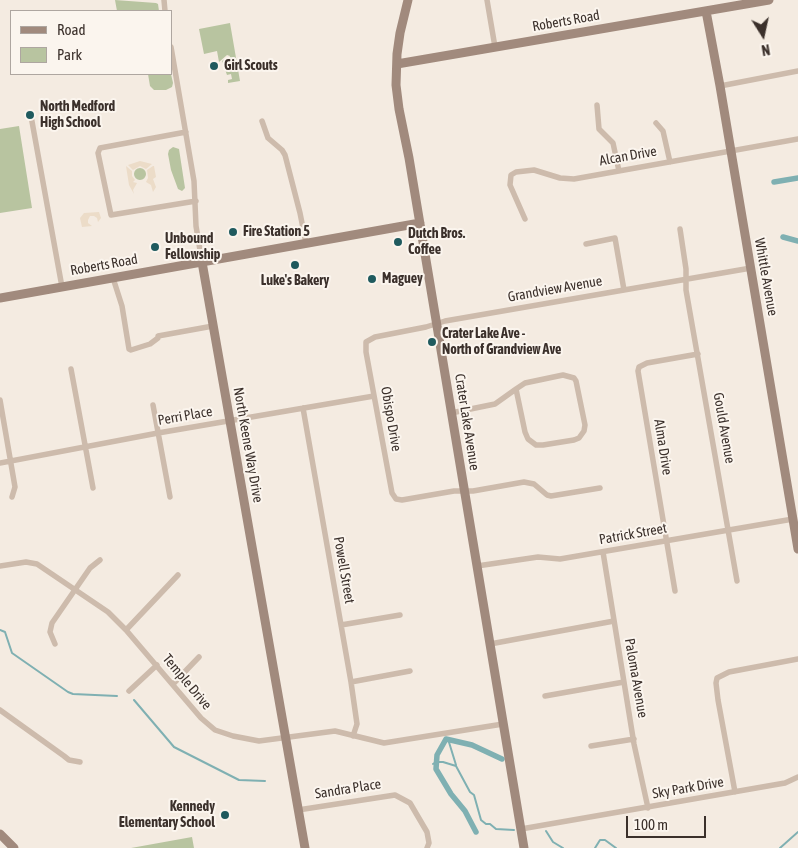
<!DOCTYPE html>
<style>
body{margin:0}
#map{position:relative;width:798px;height:848px;overflow:hidden;background:#f4ebe1;font-family:"Asap Condensed",sans-serif}
canvas{display:block}
.legend{position:absolute;left:10px;top:10px;width:162px;height:65px;box-sizing:border-box;background:#fbf5ee;border:1px solid #aea6a0;margin:0;padding:6px 9px;list-style:none;font-size:15px;color:#3b302b}
.legend li{display:flex;align-items:center;gap:10px;height:25px}
.legend b{width:25px;border:1px solid #aea6a0}
.north{position:absolute;left:738px;top:10px;width:50px;height:50px;-webkit-text-stroke:4px #fbf5ee;paint-order:stroke;rotate:170deg;font-size:14px;font-weight:700;line-height:20px;text-align:center;color:#3b302b}
.north::after{content:'';display:block;margin:auto;width:18px;height:22px;background:#3b302b;clip-path:polygon(50% 0,100% 100%,50% 72%,0 100%)}
.scale{position:absolute;left:626px;top:816px;width:80px;height:22px;box-sizing:border-box;border:2px solid #3b302b;border-top:0;padding-left:6px;font-size:15px;line-height:18px;white-space:nowrap;color:#3b302b;-webkit-text-stroke:4px #fbf5ee;paint-order:stroke}
</style>
<div id="map">
<canvas width="798" height="848"></canvas>
<ul class="legend">
<li><b style="height:6px;background:#a18a7d"></b>Road</li>
<li><b style="height:14px;background:#b8c4a0"></b>Park</li>
</ul>
<div class="north">N</div>
<div class="scale">100 m</div>
</div>
<script>
const ctx = document.querySelector('canvas').getContext('2d');
ctx.lineJoin = 'round';
function fill(path, color) { ctx.fillStyle = color; ctx.fill(path, 'evenodd'); }
const toPath = rows => new Path2D(rows.map(r => 'M' + r).join(''));
function stroke(path, color, width, dash) { ctx.strokeStyle = color; ctx.lineWidth = width; ctx.lineCap = dash ? 'butt' : 'round'; ctx.setLineDash(dash || []); ctx.stroke(path); }
function label(font, color, halo, rows, align = 'center') {
  ctx.font = font + ' "Asap Condensed",sans-serif'; ctx.lineWidth = 4; ctx.setLineDash([]); ctx.textBaseline = 'middle'; ctx.strokeStyle = halo; ctx.fillStyle = color; for (const [text, x, y, turn = 0] of rows) {
    ctx.save(); ctx.translate(x, y); ctx.rotate((+turn || 0) * Math.PI / 180); ctx.textAlign = isNaN(turn) ? turn : align; if (halo) ctx.strokeText(text, 0, 0); ctx.fillText(text, 0, 0); ctx.restore();
  }
}
fill(toPath([
 [115,0,156,3,158,4,159,11,117,11],
 [230,23,240,81,228,83,228,80,232,79,231,74,227,75,222,61,226,58,229,59,230,56,227,55,219,62,217,51,204,54,199,29],
 [148,74,171,74,173,83,172,87,166,90,154,90,150,86],
 [19,126,32,208,0,213,0,129],
 [173,147,179,149,185,188,182,191,178,189,171,170,168,154,169,150],
 '134 174a6 6 0 1 1 12 0a6 6 0 1 1-12 0Z',
 [192,837,194,848,131,848]
]), '#b8c4a0');
fill(toPath([
 [140,161,152,164,146,169,140,166,133,170,128,165],
 [126,166,132,171,132,176,135,180,133,182,137,183,133,190,134,194,129,185],
 [153,166,154,166,156,177,153,179,156,187,153,192,151,185,146,182,148,178,147,170],
 [99,212,101,218,98,222,97,218,94,216,90,216,88,220,88,223,92,226,82,227,80,218,84,213]
]), '#ecdcc8');
stroke(toPath([
 [0,630,5,632,12,653,68,692,73,694,117,696],
 [134,700,174,747,239,780,265,781],
 [448,739,456,765],
 [433,764,436,762,443,762,456,766,470,792,474,795,481,820,486,824,490,824,496,829,514,830],
 [546,831,553,842,563,848],
 [595,848,600,840,605,840,616,848],
 [780,848,798,832]
]), '#7fb0b2', 2);
stroke(toPath([
 [774,182,798,178],
 [783,237,798,241],
 [476,832,465,811,451,794,436,769,437,755,446,739,472,745,502,759]
]), '#7fb0b2', 5.5);
stroke(toPath([
 [164,0,165,11],
 [487,0,495,47],
 [171,47,194,181,196,226,202,262],
 [720,86,798,71],
 [597,105,599,129,613,143,619,171],
 [31,116,62,287],
 [262,121,268,138,282,150,285,155,300,213,306,243],
 [656,123,663,131,670,162],
 [186,132,100,148,98,153,111,215,196,201],
 [525,219,510,185,511,175,516,172,534,170,560,178,574,179,798,139],
 [680,229,686,269,686,290,737,581],
 [586,244,615,238,624,290],
 [113,278,122,306,129,349,131,350,150,344,158,338,158,336,213,326],
 [71,369,93,488],
 [563,375,574,378,576,381,585,425,584,431,579,438,574,440,543,445,536,445,528,439,525,432,516,389,525,383,563,375],
 [0,400,15,487,12,497],
 [153,405,170,497],
 [303,408,351,682,357,724,353,736],
 [451,413,495,404,516,389],
 [0,463,158,433,374,396],
 [600,488,551,496,547,495,534,484,524,482,473,491,454,491,402,500,396,499,392,493,366,352,366,342,375,337,426,327,445,321,751,268],
 [603,552,634,744,648,808],
 [0,566,26,562,37,564,108,612,126,630,201,718,215,730,233,736,259,741,335,731,384,743,503,724],
 [477,566,538,557,560,559,793,519],
 [675,591,638,371,639,367,647,363,698,354],
 [341,625,400,615],
 [126,630,178,575],
 [55,644,50,632,52,623,90,568,100,560],
 [490,644,614,621],
 [351,682,410,671],
 [173,684,199,657],
 [129,691,157,665],
 [545,696,624,682],
 [0,710,64,756,69,760,80,762],
 [591,746,634,739],
 [735,792,718,700,716,683,717,678,729,672,798,659],
 [298,810,395,795,410,803,427,832,429,843,427,848],
 [521,829,785,783,798,777]
]), '#cdbbac', 5.5);
stroke(toPath([
 [408,0,400,33,397,54,396,85,399,109,409,158,524,848],
 [706,11,720,86,798,549],
 [397,64,769,0],
 [202,262,305,848],
 [0,298,420,223],
 [0,834,14,848]
]), '#a18a7d', 9);
for (const [x, y, r, color] of [
 [214,66,5,"#1f5a5e"],
 [30,115,5,"#1f5a5e"],
 [233,232,5,"#1f5a5e"],
 [398,242,5,"#1f5a5e"],
 [155,247,5,"#1f5a5e"],
 [295,265,5,"#1f5a5e"],
 [372,279,5,"#1f5a5e"],
 [432,342,5,"#1f5a5e"],
 [225,815,5,"#1f5a5e"]
]) { const dot = new Path2D(); dot.arc(x, y, r, 0, 2 * Math.PI); ctx.fillStyle = color; ctx.fill(dot); stroke(dot, '#fbf5ee', 2); }
label('14px', '#3b302b', '#fbf5ee', [
 ["Roberts Road",566,21,-10],
 ["Alcan Drive",628,156,-10],
 ["Roberts Road",104,265,-10],
 ["Whittle Avenue",766,277,80],
 ["Grandview Avenue",555,289,-10],
 ["Perri Place",185,416,-10],
 ["Obispo Drive",391,419,80],
 ["Crater Lake Avenue",467,422,81],
 ["Gould Avenue",724,428,80],
 ["North Keene Way Drive",248,445,80],
 ["Alma Drive",663,447,81],
 ["Patrick Street",633,534,-10],
 ["Powell Street",344,570,80],
 ["Paloma Avenue",636,678,80],
 ["Temple Drive",187,682,50],
 ["Sky Park Drive",688,788,-10],
 ["Sandra Place",348,789,-9]
]);
label('bold 14px', '#3b302b', '#fbf5ee', [
 ["Girl Scouts",224,66],
 ["North Medford",40,107],
 ["High School",40,123],
 ["Fire Station 5",243,232],
 ["Dutch Bros.",408,234],
 ["Coffee",408,250],
 ["Unbound",165,239],
 ["Fellowship",165,255],
 ["Maguey",382,279],
 ["Luke's Bakery",295,281,"center"],
 ["Crater Lake Ave -",442,334],
 ["North of Grandview Ave",442,350],
 ["Kennedy",215,807,"right"],
 ["Elementary School",215,823,"right"]
], 'left');
</script>
